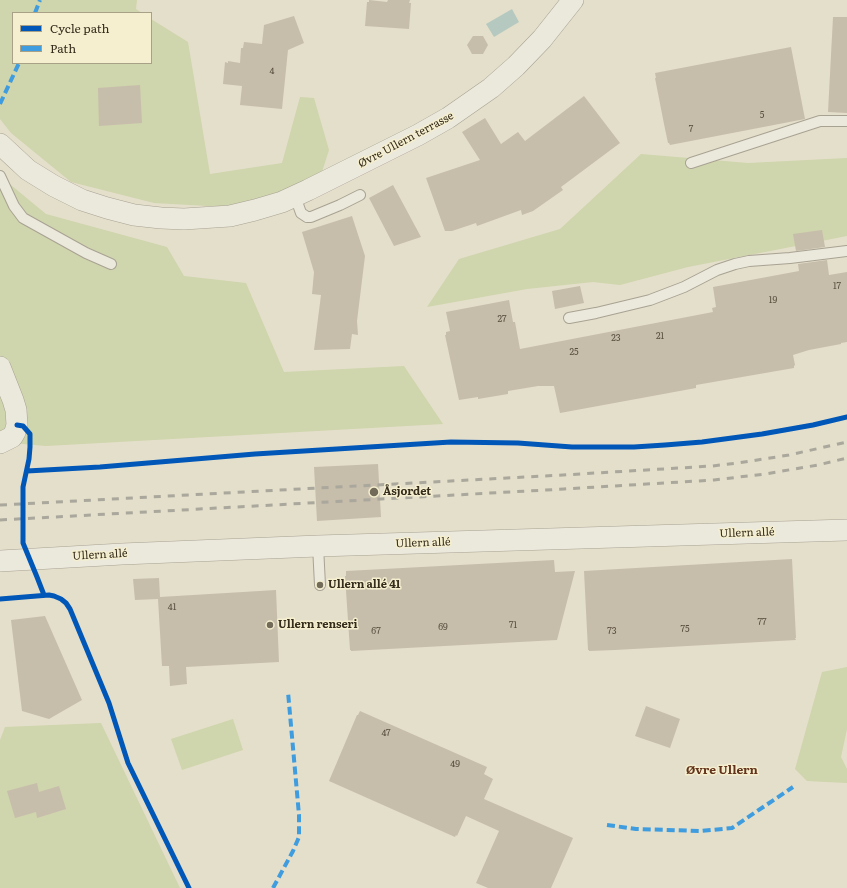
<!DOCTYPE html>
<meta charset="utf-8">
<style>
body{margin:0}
#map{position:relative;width:847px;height:888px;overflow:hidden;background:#e4dfca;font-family:Literata,serif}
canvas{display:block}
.legend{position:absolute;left:12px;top:12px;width:140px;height:52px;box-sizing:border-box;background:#f5efcf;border:1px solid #a9a187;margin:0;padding:5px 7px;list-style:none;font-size:12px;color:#362c1c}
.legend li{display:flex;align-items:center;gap:8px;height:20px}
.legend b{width:20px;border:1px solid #a9a187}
</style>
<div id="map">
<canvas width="847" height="888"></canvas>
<ul class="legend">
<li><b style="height:5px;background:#0057b8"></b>Cycle path</li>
<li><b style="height:5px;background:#3e9cdf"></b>Path</li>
</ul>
</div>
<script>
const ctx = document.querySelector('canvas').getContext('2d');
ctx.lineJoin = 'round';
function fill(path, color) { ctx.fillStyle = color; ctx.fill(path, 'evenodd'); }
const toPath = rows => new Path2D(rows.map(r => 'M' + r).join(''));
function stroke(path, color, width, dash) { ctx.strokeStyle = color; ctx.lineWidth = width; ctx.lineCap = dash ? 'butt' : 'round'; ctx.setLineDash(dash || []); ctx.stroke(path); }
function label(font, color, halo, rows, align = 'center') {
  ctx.font = font + ' Literata,serif'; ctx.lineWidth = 3; ctx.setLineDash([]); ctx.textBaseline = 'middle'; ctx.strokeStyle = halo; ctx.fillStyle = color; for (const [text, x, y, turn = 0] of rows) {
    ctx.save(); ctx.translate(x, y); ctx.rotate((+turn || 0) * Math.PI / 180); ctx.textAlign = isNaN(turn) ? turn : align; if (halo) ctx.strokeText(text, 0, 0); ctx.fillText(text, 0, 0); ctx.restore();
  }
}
fill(toPath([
 [0,0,137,0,136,9,142,13,13,13,13,63,151,63,151,19,188,42,210,174,282,163,300,97,314,98,329,150,322,172,279,198,225,207,154,203,71,182,11,133,0,119],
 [641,154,748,163,847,158,847,236,688,267,620,285,593,282,527,289,427,307,459,259,560,229],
 [0,176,46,214,167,247,184,276,246,283,284,372,404,366,443,424,46,446,0,442],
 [847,667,847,729,841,757,847,769,847,783,807,781,795,769,822,672],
 [233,719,243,750,182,770,171,739],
 [101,723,180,888,0,888,0,740,5,727]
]), '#cfd5ac');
fill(toPath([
 [512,9,519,22,494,37,486,24]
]), '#b6c9c0');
fill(toPath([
 [369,0,387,2,388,0,410,0,409,3,411,3,409,29,365,26,367,2,369,2],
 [294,16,304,43,288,50,282,109,240,105,242,86,223,84,225,62,228,63,228,61,240,63,241,48,243,48,244,42,262,44,264,25],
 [833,17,847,17,847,113,828,112],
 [473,36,483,36,488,45,483,54,472,54,467,45],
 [791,47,805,119,670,145,669,143,668,143,664,124,655,78,656,78,655,73],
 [140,85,142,123,99,126,98,88],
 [584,96,620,143,561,187,563,190,533,211,522,215,521,210,477,226,476,223,452,231,445,231,426,178,480,160,462,132,485,118,501,144,518,132,525,141],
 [393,185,421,237,394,246,369,198],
 [352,216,365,256,357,321,358,335,352,334,350,349,314,350,321,295,312,294,314,272,302,232],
 [822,230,825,247,796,251,793,234],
 [827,260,829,275,847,272,847,342,841,343,841,344,809,350,793,355,795,365,794,366,794,368,696,385,696,388,560,413,554,386,538,386,508,391,508,394,478,399,478,397,459,400,445,335,446,335,446,332,450,331,446,312,509,300,513,322,515,322,520,349,713,312,712,308,716,307,713,287,799,271,798,264],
 [580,286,584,303,555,309,552,291],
 [378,464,381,517,317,521,314,467],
 [792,559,796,638,795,638,796,640,615,650,589,651,589,650,588,650,584,571],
 [554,560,555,572,575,571,557,640,351,651,351,650,350,650,345,576,346,576,346,571],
 [159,578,160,597,276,590,279,662,186,667,187,684,170,686,169,666,162,666,158,599,135,600,133,579],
 [45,616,82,700,49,719,22,711,11,620],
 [646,706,680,719,670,748,635,736],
 [360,711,487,767,484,774,493,779,484,799,573,838,551,888,488,888,476,883,499,831,466,816,457,836,456,835,455,837,329,781,357,715,358,715],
 [37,783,39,792,59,786,66,809,37,818,36,812,15,818,7,791]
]), '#c7bdab');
const lane = toPath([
 [691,163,820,121,847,121],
 [0,176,14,206,23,218,86,253,111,264],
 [295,196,301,213,307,217,311,217,340,205,360,195],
 [569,318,596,313,650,300,684,287,717,270,735,264,749,261,790,258,847,251],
 [318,546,320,585]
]);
const street = toPath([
 [0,144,28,170,54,186,82,200,107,208,134,215,161,218,184,219,230,216,255,210,282,202,308,190,418,135,448,118,491,88,516,66,542,39,573,0],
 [0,367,13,400,16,410,17,425,15,432,12,437,0,443],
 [0,561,122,554,318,546,847,530]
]);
stroke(lane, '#a8a293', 12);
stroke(street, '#a8a293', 22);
stroke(lane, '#ebe8dc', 10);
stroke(street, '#ebe8dc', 21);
stroke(toPath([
 [0,505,563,475,712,466,738,463,789,455,847,442],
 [0,520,564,489,714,480,765,474,818,465,847,458]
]), '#aaa79c', 3, [7, 7]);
stroke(toPath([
 [35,13,40,0],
 [0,104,19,63],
 [607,825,636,829,701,831,732,828,793,787],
 [273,888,293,851,299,837,299,815,288,692]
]), '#3e9cdf', 4, [8, 4]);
stroke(toPath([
 [17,425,23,426,30,434,30,447,29,459,23,487,23,543,37,577,44,595],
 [27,471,100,467,255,454,451,442,518,443,572,447,634,447,665,445,702,442,762,434,813,425,847,417],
 [0,599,49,595,54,596,61,599,66,603,70,609,109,703,128,763,189,888]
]), '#0057b8', 5);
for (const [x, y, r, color] of [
 [374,492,5,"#736b59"],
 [320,585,4,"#736b59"],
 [270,625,4,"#736b59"]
]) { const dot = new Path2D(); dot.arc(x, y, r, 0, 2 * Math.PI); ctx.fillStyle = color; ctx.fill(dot); stroke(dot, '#f5efcf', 1.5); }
label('9px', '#5a5040', null, [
 ["4",272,71],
 ["5",762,115],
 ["7",691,129],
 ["17",837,286],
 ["19",773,300],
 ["27",502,319],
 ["21",660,336],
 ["23",616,338],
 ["25",574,352],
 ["41",172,607],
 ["77",762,622],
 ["71",513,625],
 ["69",443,627],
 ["75",685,629],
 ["67",376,631],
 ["73",612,631],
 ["47",386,733],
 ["49",455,764]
]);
label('11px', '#362c1c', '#f5efcf', [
 ["Øvre Ullern terrasse",406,140,-28],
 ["Ullern allé",747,533,-2],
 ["Ullern allé",423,543,-2],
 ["Ullern allé",100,555,-3]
]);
label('bold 11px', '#362c1c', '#f5efcf', [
 ["Åsjordet",383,492],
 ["Ullern allé 41",328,585],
 ["Ullern renseri",278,625]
], 'left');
label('bold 12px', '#63341b', '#f5efcf', [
 ["Øvre Ullern",722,770]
]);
</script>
